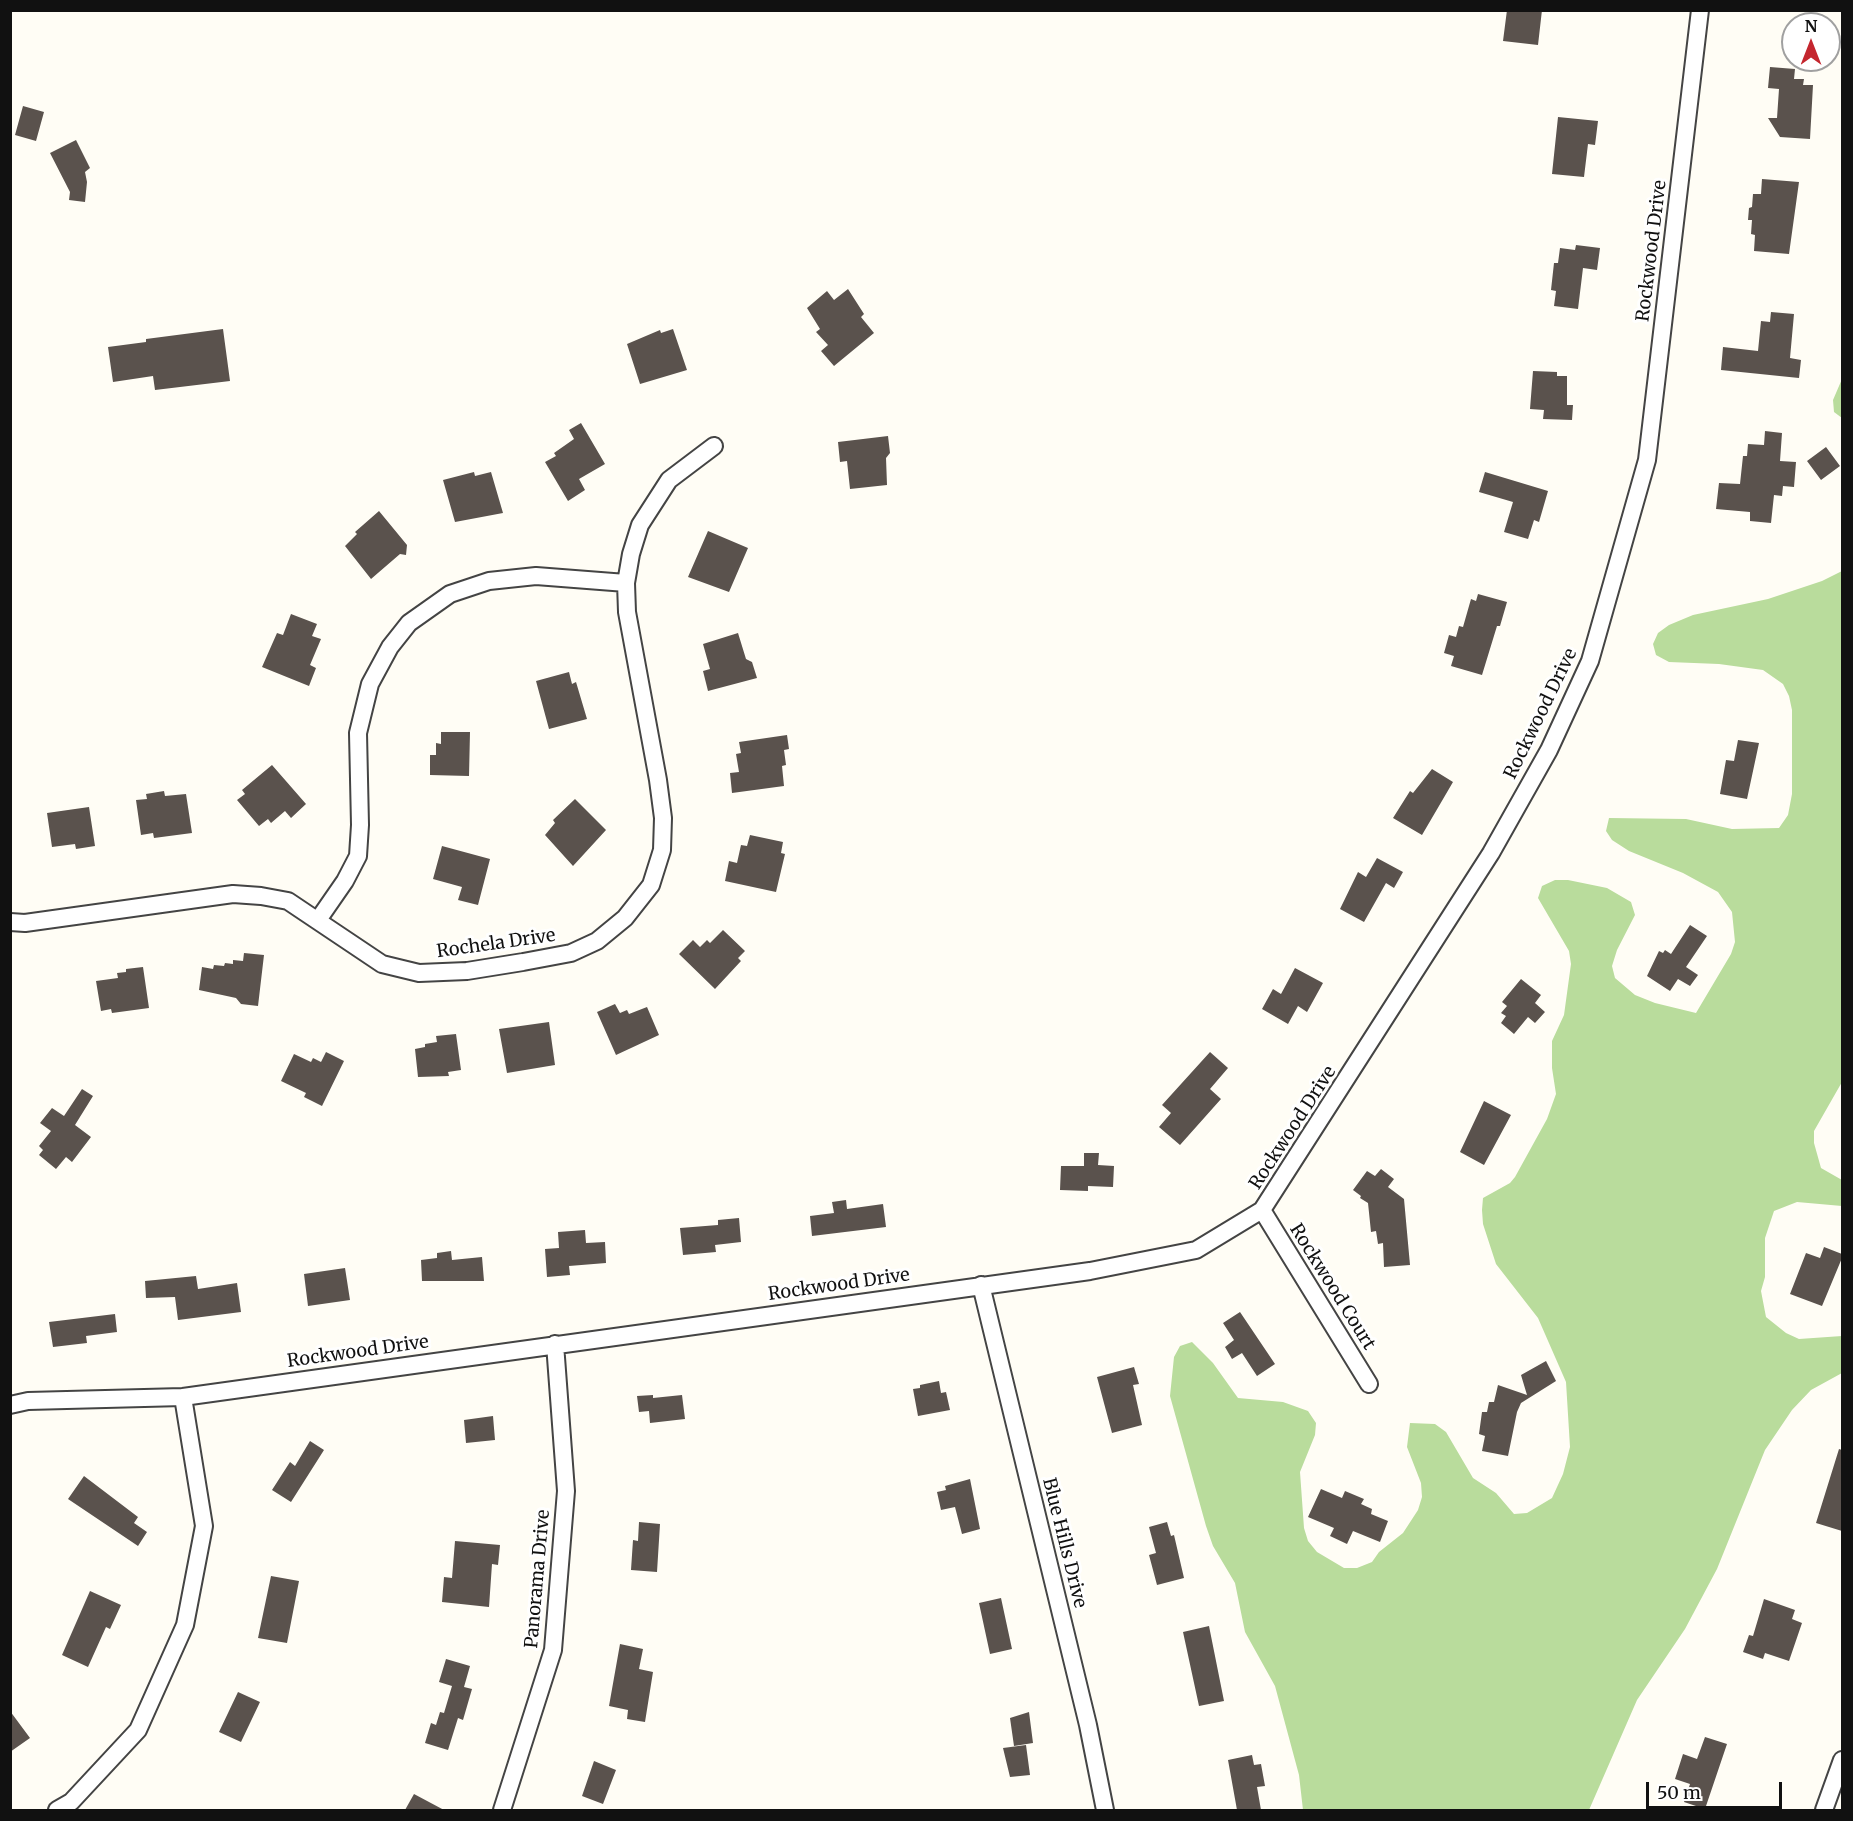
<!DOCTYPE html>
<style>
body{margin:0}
#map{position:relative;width:1853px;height:1821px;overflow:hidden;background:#fffdf5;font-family:Merriweather,serif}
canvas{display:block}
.frame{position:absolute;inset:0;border:12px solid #111;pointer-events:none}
.north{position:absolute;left:1781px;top:12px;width:60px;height:60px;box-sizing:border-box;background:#fff;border:2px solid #a0a0a0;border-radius:50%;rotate:0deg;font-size:16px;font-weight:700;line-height:24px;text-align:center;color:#111}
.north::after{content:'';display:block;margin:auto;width:21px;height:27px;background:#c4262e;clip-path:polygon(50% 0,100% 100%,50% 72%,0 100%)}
.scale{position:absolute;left:1646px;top:1782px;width:136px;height:27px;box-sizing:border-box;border:3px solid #111;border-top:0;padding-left:8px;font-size:18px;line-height:21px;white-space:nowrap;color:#111;-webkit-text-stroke:4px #fff;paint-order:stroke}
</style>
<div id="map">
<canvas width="1853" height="1821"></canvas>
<div class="frame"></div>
<div class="north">N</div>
<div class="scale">50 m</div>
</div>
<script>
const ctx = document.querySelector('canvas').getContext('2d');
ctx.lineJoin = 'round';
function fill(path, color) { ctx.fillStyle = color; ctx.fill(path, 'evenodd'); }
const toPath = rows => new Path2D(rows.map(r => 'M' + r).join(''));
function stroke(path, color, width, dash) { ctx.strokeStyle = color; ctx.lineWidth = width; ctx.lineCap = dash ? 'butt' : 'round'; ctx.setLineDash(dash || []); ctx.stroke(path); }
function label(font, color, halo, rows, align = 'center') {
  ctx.font = font + ' Merriweather,serif'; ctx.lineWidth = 6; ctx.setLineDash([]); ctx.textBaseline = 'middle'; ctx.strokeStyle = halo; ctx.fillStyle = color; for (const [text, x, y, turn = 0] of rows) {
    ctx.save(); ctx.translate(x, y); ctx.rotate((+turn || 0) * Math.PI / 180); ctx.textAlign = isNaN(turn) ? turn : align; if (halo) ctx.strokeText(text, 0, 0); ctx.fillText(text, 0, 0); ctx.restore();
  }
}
fill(toPath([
 [1842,379,1842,418,1834,412,1833,400],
 [1842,571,1842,1082,1814,1131,1814,1143,1821,1168,1842,1180,1842,1206,1797,1202,1774,1211,1765,1238,1765,1277,1761,1291,1766,1317,1786,1333,1799,1339,1842,1336,1842,1373,1811,1390,1792,1410,1765,1450,1717,1569,1685,1629,1637,1700,1589,1810,1303,1810,1299,1775,1275,1686,1245,1632,1235,1583,1213,1546,1206,1526,1170,1396,1174,1357,1180,1346,1192,1342,1213,1363,1238,1398,1283,1402,1308,1411,1316,1423,1315,1435,1300,1472,1304,1528,1308,1541,1317,1552,1344,1568,1357,1568,1372,1562,1379,1552,1403,1533,1418,1510,1422,1497,1421,1483,1407,1447,1410,1423,1435,1424,1446,1432,1473,1478,1496,1493,1514,1514,1527,1513,1552,1498,1563,1474,1570,1447,1566,1382,1538,1318,1496,1264,1483,1224,1482,1210,1483,1198,1510,1183,1515,1177,1547,1119,1556,1094,1552,1068,1552,1041,1564,1015,1571,964,1569,951,1538,898,1542,886,1555,880,1568,880,1607,888,1631,902,1635,915,1617,950,1612,966,1615,978,1635,995,1655,1003,1696,1013,1731,954,1735,942,1732,912,1718,892,1683,873,1629,851,1612,840,1606,831,1609,818,1686,819,1732,829,1779,828,1788,815,1792,794,1792,710,1789,696,1783,684,1763,670,1719,664,1669,662,1656,655,1653,644,1658,633,1669,625,1693,615,1768,599,1822,581]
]), '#b9dc9c');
fill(toPath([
 [1507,10,1542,10,1538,45,1503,41],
 [1770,67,1795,69,1794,79,1804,79,1803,85,1813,85,1810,139,1780,137,1768,118,1777,118,1779,89,1768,88],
 [23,106,44,112,36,141,15,135],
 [1558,117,1598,121,1595,145,1588,144,1584,177,1552,174],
 [76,140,90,168,85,172,87,182,85,202,69,200,70,192,50,153],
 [1762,179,1799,182,1789,254,1754,251,1755,235,1751,234,1752,220,1748,220,1749,208,1752,207,1753,194,1761,194],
 [1576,245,1600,248,1597,270,1583,268,1578,309,1554,306,1556,291,1551,290,1554,263,1558,263,1560,248,1575,250],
 [848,289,864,314,861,317,874,333,834,366,821,351,828,345,816,332,820,329,807,308,827,291,834,300],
 [1771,312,1794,314,1790,358,1801,360,1799,378,1721,370,1723,347,1758,351,1761,321,1770,322],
 [223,329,230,381,155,390,153,376,113,382,108,347,146,342,146,339],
 [673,329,687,370,640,384,627,344,660,330,661,333],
 [1533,371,1557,372,1557,376,1567,376,1567,405,1573,405,1572,420,1543,419,1544,410,1530,409],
 [581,423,605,464,579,479,585,490,568,501,545,462,556,456,554,453,574,439,569,430],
 [1765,431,1782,433,1780,461,1796,462,1794,487,1783,486,1782,496,1774,495,1771,523,1750,521,1750,512,1716,509,1719,483,1740,484,1743,456,1747,456,1748,444,1764,445],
 [888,436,890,453,886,458,887,485,850,489,847,461,840,462,838,442],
 [1826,447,1840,466,1821,480,1807,461],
 [474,472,475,476,491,472,503,513,455,522,443,480],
 [1485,472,1548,491,1539,522,1534,520,1528,539,1504,532,1513,502,1479,492],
 [379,511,407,545,406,555,400,554,371,579,345,546,357,534,355,532],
 [708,531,748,548,729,592,688,577],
 [1478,594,1507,602,1500,626,1497,626,1482,675,1451,666,1454,656,1444,653,1449,635,1456,637,1459,626,1463,627,1471,599,1476,601],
 [291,614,317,624,312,636,321,639,310,665,316,668,309,686,262,667,277,633,283,635],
 [738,633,746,659,752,662,757,678,708,691,703,671,710,669,703,644],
 [569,672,572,684,576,682,587,719,549,729,536,681],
 [441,732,470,732,469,776,430,775,430,755,436,755,436,743,441,744],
 [787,735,789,749,784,750,786,765,782,766,784,786,732,793,730,773,739,772,736,754,741,753,739,742],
 [1738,740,1759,743,1747,799,1720,794,1726,760,1734,761],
 [272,765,306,804,291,818,285,811,271,823,268,819,259,826,237,800,245,794,242,790],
 [1432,769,1453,782,1422,835,1393,818,1410,791,1413,793],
 [164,791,165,796,186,794,192,833,154,838,153,833,141,835,136,800,147,799,146,794],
 [575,799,606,830,573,866,545,835,555,823,553,820],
 [89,807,95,846,76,849,75,844,52,847,47,813],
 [750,835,783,842,781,853,785,854,776,892,725,881,729,861,737,863,741,845,747,846],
 [442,846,490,859,478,905,458,900,462,887,433,879],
 [1377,858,1403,872,1394,888,1386,883,1364,922,1340,909,1358,872,1366,877],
 [1690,925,1707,936,1686,967,1698,975,1690,986,1678,979,1670,991,1647,976,1659,951,1663,953,1665,950,1671,954],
 [723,930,745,951,738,958,741,961,715,989,679,954,693,940,700,947,707,940,710,943],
 [244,953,264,955,258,1006,241,1004,236,998,199,990,202,967,213,969,214,965,224,966,225,963,233,964,233,960,243,961],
 [143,967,149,1008,112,1013,111,1009,101,1011,96,981,118,978,117,973,126,972,126,969],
 [1295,968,1323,983,1307,1012,1298,1006,1288,1024,1262,1009,1273,989,1281,994],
 [1521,979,1541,995,1535,1003,1545,1012,1535,1023,1528,1017,1514,1034,1501,1023,1506,1016,1501,1013,1507,1006,1502,1002],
 [615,1004,620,1013,627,1010,629,1014,647,1007,659,1035,616,1055,597,1012],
 [549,1022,555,1065,507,1073,499,1029],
 [456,1034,461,1070,448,1072,449,1076,418,1077,415,1049,425,1047,425,1044,437,1042,436,1036],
 [326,1052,344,1061,322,1106,304,1097,306,1093,281,1081,294,1054,311,1062,313,1058,321,1062],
 [1210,1052,1228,1068,1210,1089,1221,1099,1180,1145,1159,1127,1171,1113,1162,1105],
 [82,1089,93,1096,75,1125,91,1137,72,1162,66,1157,56,1169,39,1155,43,1150,39,1146,51,1131,40,1123,52,1108,64,1116],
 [1484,1101,1511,1115,1484,1165,1460,1152],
 [1084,1153,1099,1153,1098,1165,1114,1166,1113,1187,1088,1186,1088,1191,1060,1190,1061,1166,1084,1166],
 [1381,1169,1394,1179,1388,1187,1404,1199,1410,1265,1384,1267,1383,1243,1378,1244,1376,1231,1371,1232,1368,1203,1360,1198,1361,1196,1353,1190,1367,1171,1375,1176],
 [846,1200,847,1209,883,1204,886,1227,812,1236,810,1216,834,1213,832,1202],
 [739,1218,741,1242,715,1245,716,1252,683,1255,680,1228,718,1225,718,1220],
 [585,1230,586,1243,605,1242,606,1263,569,1266,570,1275,547,1277,545,1249,559,1248,558,1232],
 [1824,1247,1842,1254,1842,1258,1822,1306,1790,1294,1806,1253,1820,1258],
 [451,1251,452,1260,482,1257,484,1281,422,1281,421,1260,437,1258,437,1253],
 [345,1268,350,1300,308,1306,304,1274],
 [196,1276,198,1289,237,1283,241,1312,178,1320,175,1297,146,1298,145,1281],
 [1240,1312,1275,1364,1257,1376,1242,1353,1232,1359,1225,1347,1234,1340,1223,1323],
 [115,1314,117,1332,86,1336,87,1343,53,1347,49,1322],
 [1546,1361,1556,1381,1521,1403,1517,1412,1508,1456,1482,1451,1485,1436,1479,1434,1482,1412,1487,1412,1489,1402,1494,1402,1498,1385,1527,1395,1521,1375],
 [1134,1367,1139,1384,1133,1385,1142,1425,1112,1433,1097,1377],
 [939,1381,941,1393,946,1392,950,1410,918,1416,913,1389,920,1388,920,1385],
 [653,1395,653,1398,682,1395,685,1419,650,1423,649,1411,639,1412,637,1396],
 [493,1416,495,1440,466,1443,464,1420],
 [310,1441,324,1450,291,1502,272,1490,290,1462,295,1466],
 [1839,1449,1842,1450,1842,1531,1816,1523],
 [84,1476,138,1517,134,1523,147,1532,138,1546,68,1499],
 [970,1479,980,1529,962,1534,955,1507,941,1510,937,1492,946,1490,945,1486],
 [1321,1489,1342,1498,1345,1491,1364,1499,1361,1504,1372,1509,1371,1514,1388,1521,1380,1542,1353,1531,1347,1544,1330,1536,1334,1528,1308,1517],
 [639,1522,660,1524,657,1572,631,1570,633,1540,638,1541],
 [1167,1522,1171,1536,1174,1535,1184,1578,1157,1585,1149,1555,1156,1553,1149,1527],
 [455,1541,500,1545,498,1565,492,1564,489,1607,442,1602,444,1577,452,1578],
 [271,1576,299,1581,287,1643,258,1638],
 [90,1591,121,1605,110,1629,106,1627,88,1667,62,1655],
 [1001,1598,1012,1649,990,1654,979,1603],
 [1764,1599,1795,1610,1792,1619,1802,1623,1789,1661,1765,1653,1763,1659,1743,1652,1749,1635,1753,1636],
 [1209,1626,1224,1701,1199,1706,1183,1632],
 [620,1644,643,1649,639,1669,653,1672,645,1722,627,1719,628,1710,609,1706],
 [446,1659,470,1666,464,1687,472,1689,463,1720,458,1718,448,1750,425,1743,431,1723,436,1725,440,1712,444,1713,452,1686,439,1682],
 [238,1692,260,1702,241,1742,219,1732],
 [10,1711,30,1738,10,1752],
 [1029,1712,1033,1743,1014,1746,1010,1718],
 [1705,1737,1727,1744,1705,1809,1684,1802,1690,1784,1675,1779,1683,1754,1697,1759],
 [1026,1745,1030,1775,1010,1777,1003,1748],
 [1252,1755,1254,1765,1261,1764,1265,1786,1257,1787,1261,1810,1237,1810,1228,1760],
 [594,1761,616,1770,603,1804,582,1796],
 [414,1794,444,1810,405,1810]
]), '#5a524d');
const street = toPath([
 [318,920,345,881,358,856,360,825,358,733,370,684,390,647,409,623,450,594,489,581,536,576,626,583],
 [10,922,25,923,233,894,261,896,288,901,382,964,419,973,467,971,523,962,571,953,597,941,625,918,651,885,662,850,663,818,658,780,627,612,626,583,631,554,640,525,669,480,714,446],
 [1262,1210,1369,1384],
 [981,1285,1088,1725,1105,1810],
 [10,1405,28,1401,183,1397,1090,1271,1196,1250,1262,1210,1491,853,1549,750,1590,661,1647,460,1700,10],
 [57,1810,71,1802,138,1730,185,1625,204,1526,183,1397],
 [502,1810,553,1650,566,1491,555,1344],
 [1824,1810,1842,1760]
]);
stroke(street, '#444', 20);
stroke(street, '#fff', 16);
label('18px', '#111', '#fff', [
 ["Rockwood Drive",1652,251,-83],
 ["Rockwood Drive",1541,714,-64],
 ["Rochela Drive",496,944,-8],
 ["Rockwood Drive",1293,1128,-57],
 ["Rockwood Drive",839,1285,-8],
 ["Rockwood Court",1332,1287,58],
 ["Rockwood Drive",358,1352,-8],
 ["Blue Hills Drive",1064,1543,76],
 ["Panorama Drive",538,1579,-85]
]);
</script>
